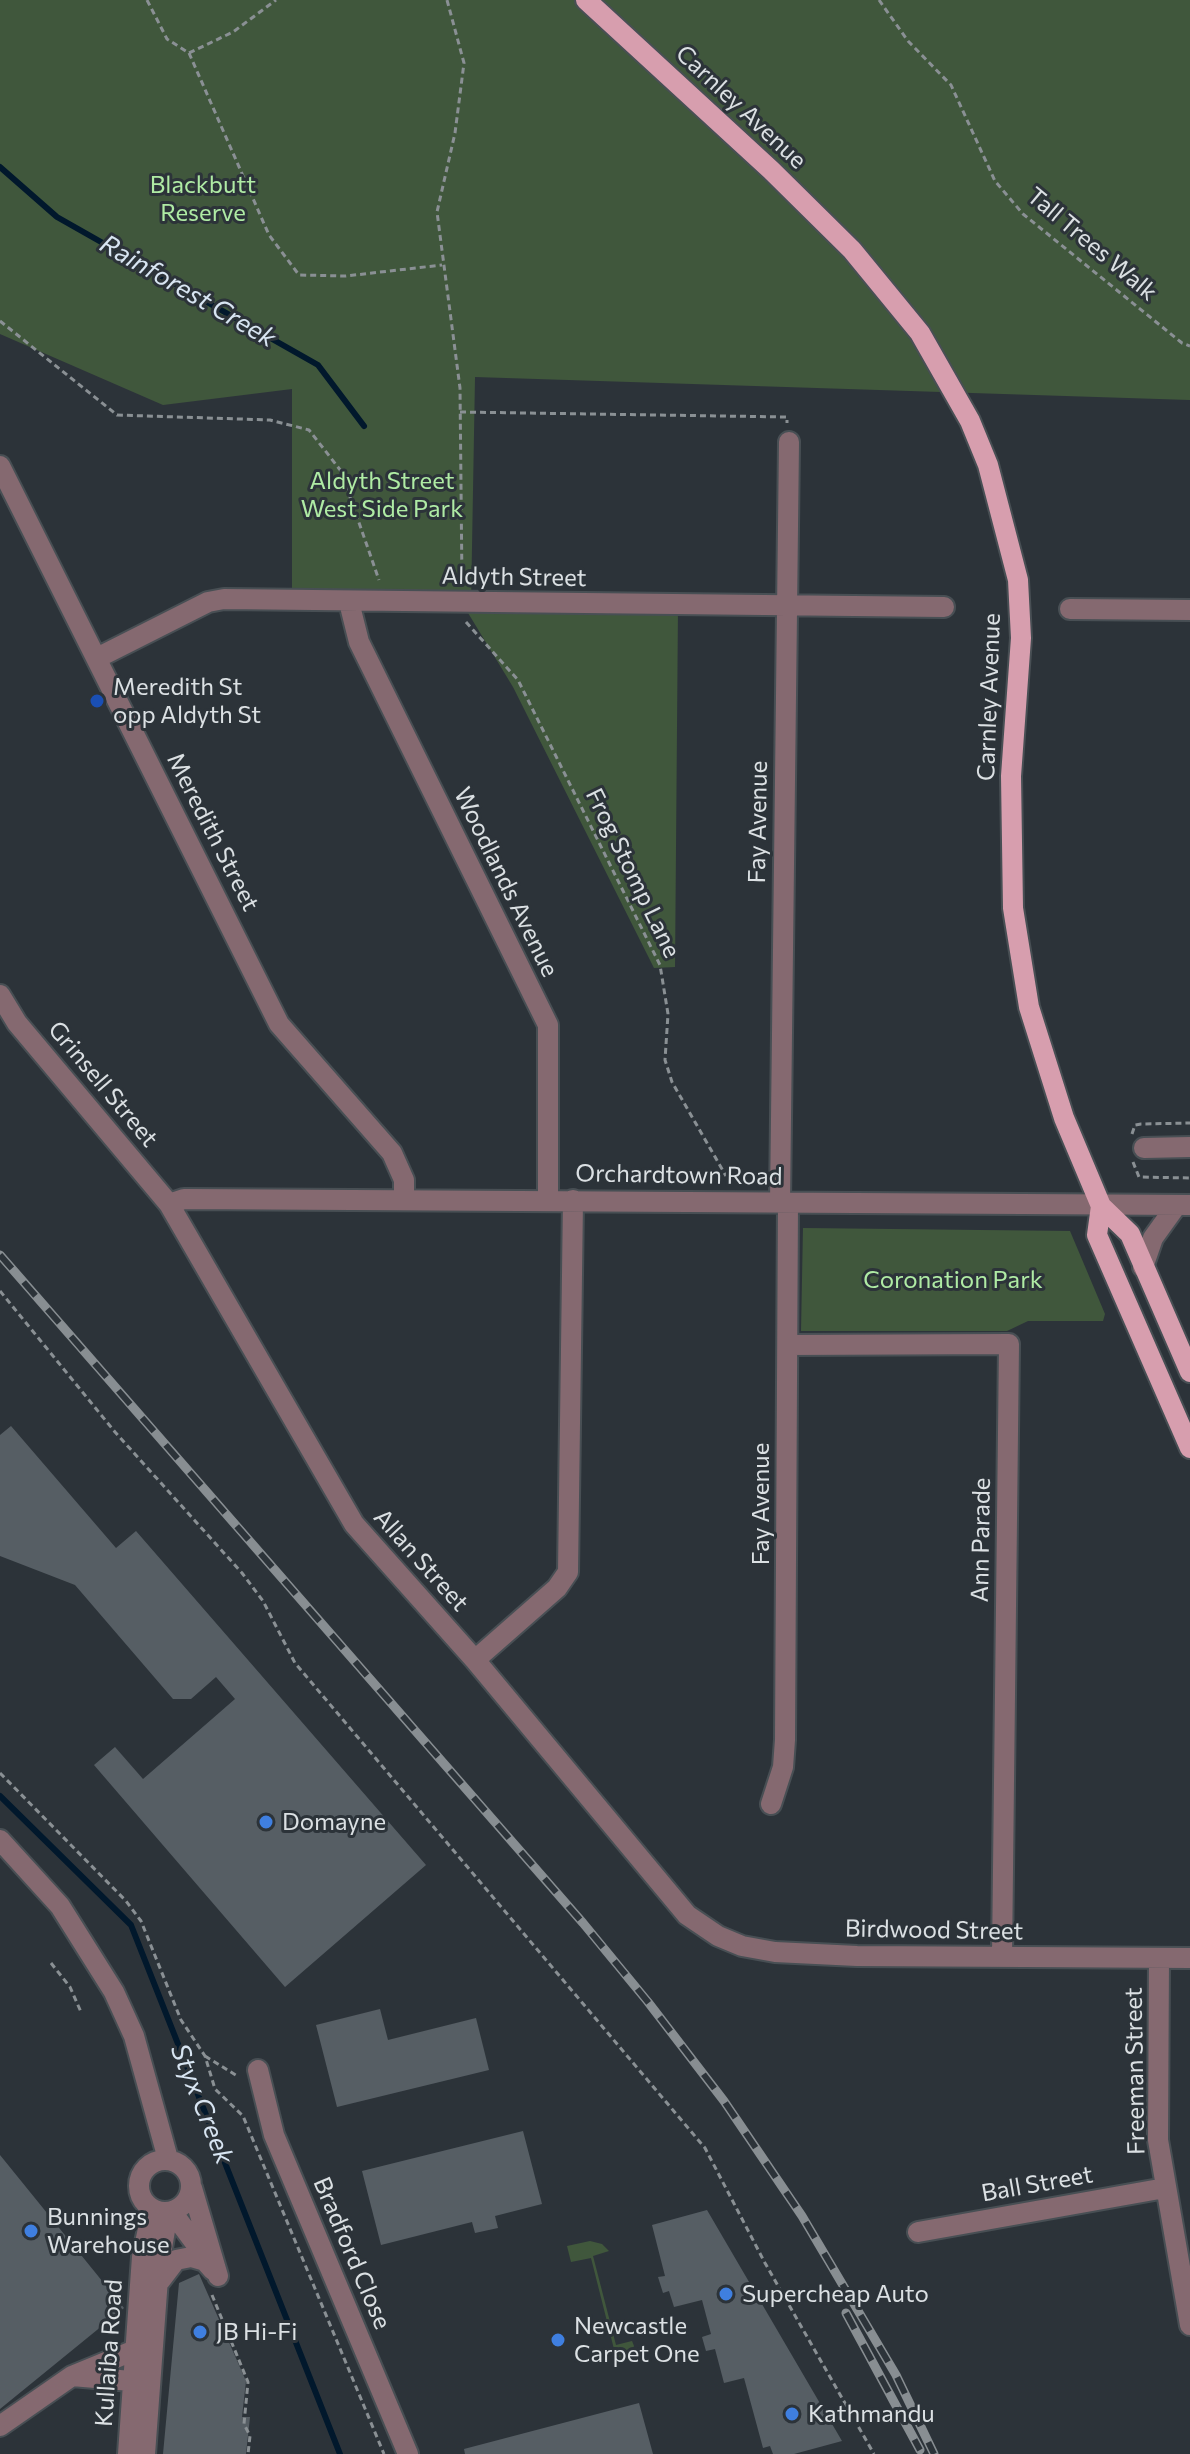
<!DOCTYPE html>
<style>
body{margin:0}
canvas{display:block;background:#2c3339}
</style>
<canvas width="1190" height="2454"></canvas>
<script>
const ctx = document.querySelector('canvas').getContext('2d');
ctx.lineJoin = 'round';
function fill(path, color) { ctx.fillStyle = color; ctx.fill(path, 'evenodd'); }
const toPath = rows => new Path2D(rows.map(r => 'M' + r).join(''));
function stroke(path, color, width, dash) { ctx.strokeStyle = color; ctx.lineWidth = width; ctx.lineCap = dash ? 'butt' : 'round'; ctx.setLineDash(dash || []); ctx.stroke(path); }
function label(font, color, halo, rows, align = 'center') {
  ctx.font = font + ' Commissioner,sans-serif'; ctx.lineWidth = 6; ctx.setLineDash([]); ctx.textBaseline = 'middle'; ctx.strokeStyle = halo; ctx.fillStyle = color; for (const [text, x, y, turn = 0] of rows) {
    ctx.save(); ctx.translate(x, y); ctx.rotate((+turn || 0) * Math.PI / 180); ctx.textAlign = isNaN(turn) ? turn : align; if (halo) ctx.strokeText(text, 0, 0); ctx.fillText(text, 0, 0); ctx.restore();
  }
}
fill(toPath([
 [0,0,1190,0,1190,400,475,377,471,603,678,606,675,967,654,968,513,687,462,603,292,601,292,389,163,405,0,334],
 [803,1228,1070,1231,1105,1314,1103,1321,1028,1321,1007,1331,801,1331],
 [590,2241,602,2244,609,2251,593,2256,616,2345,632,2341,634,2346,629,2357,623,2360,617,2361,591,2258,571,2262,567,2246]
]), '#40573c');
stroke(toPath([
 [0,167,57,217,318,365,364,426],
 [0,1796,131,1925,340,2454]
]), '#01182c', 6);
fill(toPath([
 [11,1426,116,1548,136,1531,426,1865,285,1987,94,1765,115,1747,143,1779,235,1699,216,1677,191,1699,173,1699,75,1585,0,1556,0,1435],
 [380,2009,388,2040,476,2018,489,2070,337,2107,316,2025],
 [523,2131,542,2204,495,2216,498,2228,475,2233,472,2222,381,2245,362,2171],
 [0,2155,124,2308,0,2409],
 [707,2210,842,2441,794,2454,773,2454,770,2446,763,2448,744,2378,724,2383,715,2349,706,2351,702,2337,711,2334,702,2300,674,2307,669,2291,663,2293,658,2277,665,2276,652,2225],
 [199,2274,246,2381,242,2417,250,2417,246,2454,163,2454,179,2283],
 [639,2403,653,2454,465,2454,464,2449]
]), '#565e64');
const minor = toPath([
 [0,466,279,1024,392,1153,404,1180,404,1200],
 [349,602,359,642,548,1025,548,1200],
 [1070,609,1190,610],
 [97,658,208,602,224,599,944,607],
 [0,995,17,1023,169,1204,354,1524,475,1660,687,1915,718,1936,742,1946,775,1952,857,1956,1190,1958],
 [1144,1148,1190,1147],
 [780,1203,789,442],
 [169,1204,184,1199,1190,1205],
 [1143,1267,1153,1238,1176,1206],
 [788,1345,1009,1344,1002,1957],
 [475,1660,557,1588,568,1572,573,1200],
 [771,1804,783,1767,785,1740,788,1203],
 [0,1840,60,1906,114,1992,134,2036,168,2159],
 [1159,1958,1158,2140,1190,2325],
 [258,2070,274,2135,408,2454],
 '139 2186a26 26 0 1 1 52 0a26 26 0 1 1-52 0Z',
 [192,2188,218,2276],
 [172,2212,207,2259],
 [918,2232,1165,2188],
 [160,2281,176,2260,191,2257,205,2261,213,2270],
 [72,2376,143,2382],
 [0,2426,72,2376,135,2350],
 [128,2454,142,2257,152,2210],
 [145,2454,159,2265,168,2213]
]);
const major = toPath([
 [586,0,771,170,852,250,920,333,970,421,988,465,1018,580,1021,638,1011,776,1013,908,1029,1007,1064,1118,1101,1206,1130,1234,1190,1372],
 [1101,1206,1097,1235,1190,1448]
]);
stroke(minor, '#484f54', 24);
stroke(major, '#484f54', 24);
stroke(toPath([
 [147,0,167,39,189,53,233,32,276,0],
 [447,0,464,63,455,133,437,212,460,388,462,583],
 [879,0,908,41,951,85,995,181,1023,214,1182,343,1190,346],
 [189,53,269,235,299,275,346,276,442,265],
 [0,321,117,415,270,420,309,430,341,471,379,580],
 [460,412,787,417,787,423],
 [466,622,518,680,660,965,668,1014,665,1060,672,1082,726,1176],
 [1132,1134,1135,1125,1141,1124,1190,1123],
 [1133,1162,1139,1177,1190,1178],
 [0,1291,115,1432,242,1573,263,1601,295,1663,705,2148,765,2263,874,2454],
 [0,1773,126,1901,141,1921,181,2020,205,2056,215,2089,243,2116,384,2454],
 [51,1963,70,1987,81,2012],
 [205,2056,239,2077],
 [212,2295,248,2382,244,2424,250,2436,248,2454]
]), '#8a9094', 3, [6, 4]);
stroke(minor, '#856970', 20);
stroke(major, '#d79eae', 20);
const rail = toPath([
 [0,1255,583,1923,648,2002,724,2101,802,2216,896,2375,934,2454],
 [846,2313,920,2450]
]);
stroke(rail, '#888e92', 9);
stroke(rail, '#2c3339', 6, [18]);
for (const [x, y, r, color] of [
 [97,701,8,"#1a4fb4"],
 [266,1822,8,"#3f7fe0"],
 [31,2231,8,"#3f7fe0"],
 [726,2294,8,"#3f7fe0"],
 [200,2332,8,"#3f7fe0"],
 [558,2340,8,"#3f7fe0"],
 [792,2414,8,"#3f7fe0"]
]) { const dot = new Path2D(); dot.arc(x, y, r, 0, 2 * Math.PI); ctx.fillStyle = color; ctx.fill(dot); stroke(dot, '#2c3339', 3); }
label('24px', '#dbe0e3', '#2c3339', [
 ["Carnley Avenue",741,107,43],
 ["Tall Trees Walk",1092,244,40],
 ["Aldyth Street",514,577,1],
 ["Carnley Avenue",989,697,-88],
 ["Fay Avenue",758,822,-89],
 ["Meredith Street",213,832,63],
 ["Frog Stomp Lane",633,873,64],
 ["Woodlands Avenue",506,882,64],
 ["Grinsell Street",103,1084,50],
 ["Orchardtown Road",679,1175,1],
 ["Fay Avenue",761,1504,-90],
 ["Ann Parade",981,1540,-89],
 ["Allan Street",421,1560,48],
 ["Birdwood Street",934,1930,1],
 ["Freeman Street",1135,2071,-91],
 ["Ball Street",1037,2184,-10],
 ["Bradford Close",352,2253,67],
 ["Kullaiba Road",109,2353,-86]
]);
label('24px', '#afeba4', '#2c3339', [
 ["Blackbutt",203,185],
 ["Reserve",203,213],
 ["Aldyth Street",382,481],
 ["West Side Park",382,509],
 ["Coronation Park",953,1280]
]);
label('24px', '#dbe0e3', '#2c3339', [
 ["Meredith St",113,687],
 ["opp Aldyth St",113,715],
 ["Domayne",282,1822],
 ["Bunnings",47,2217],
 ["Warehouse",47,2245],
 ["Supercheap Auto",742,2294],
 ["Newcastle",574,2326],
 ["Carpet One",574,2354],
 ["JB Hi-Fi",216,2332],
 ["Kathmandu",808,2414]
], 'left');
label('italic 26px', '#d8e5f2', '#2c3339', [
 ["Rainforest Creek",188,291,30],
 ["Styx Creek",202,2104,68]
]);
</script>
